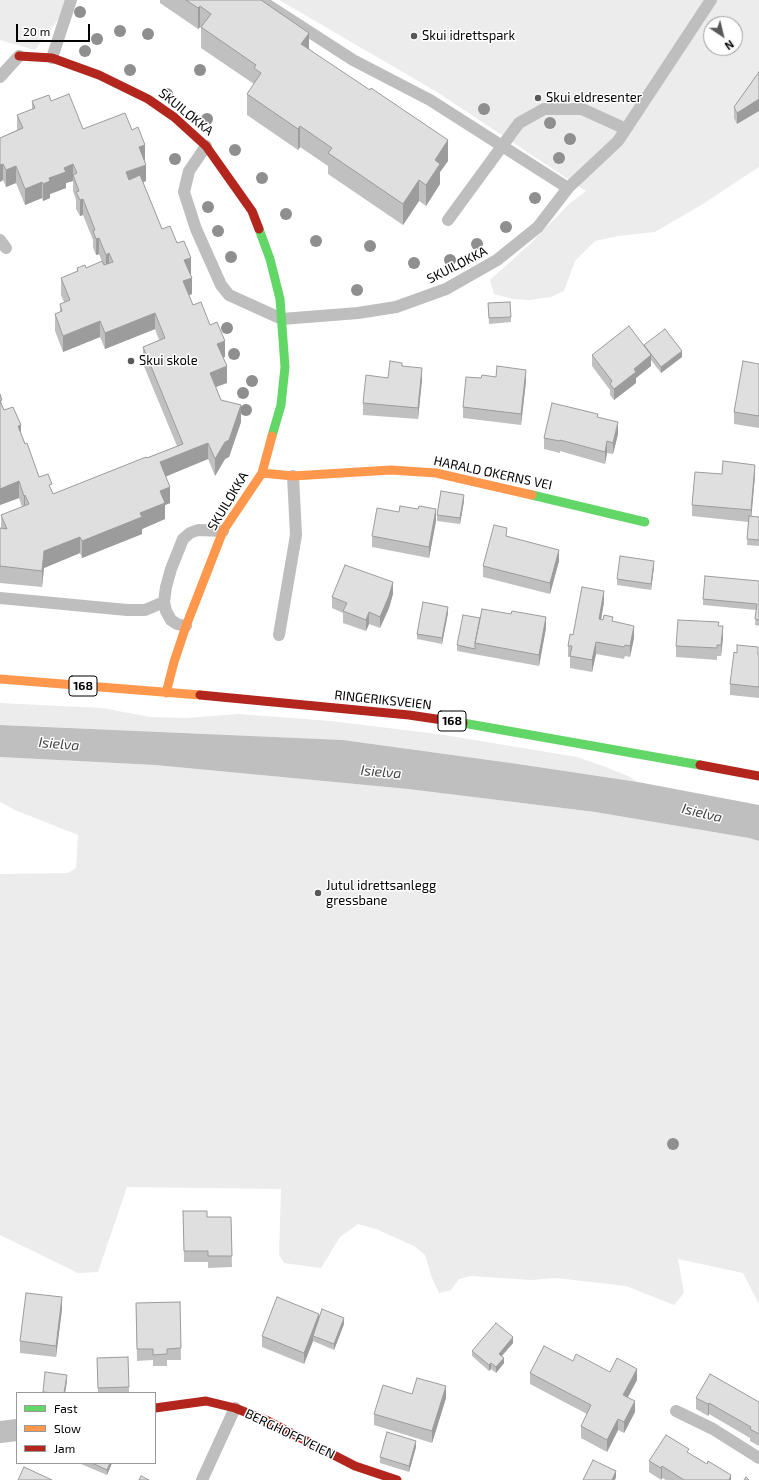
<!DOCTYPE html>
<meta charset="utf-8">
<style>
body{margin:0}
#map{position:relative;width:759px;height:1480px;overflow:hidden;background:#fff;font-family:"Exo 2",sans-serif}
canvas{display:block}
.legend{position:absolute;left:16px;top:1392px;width:140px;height:72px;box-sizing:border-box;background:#fff;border:1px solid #999;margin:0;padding:5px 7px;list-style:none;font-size:12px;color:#000}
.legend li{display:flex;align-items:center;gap:8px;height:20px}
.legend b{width:20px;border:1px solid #999}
.north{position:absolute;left:703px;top:16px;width:40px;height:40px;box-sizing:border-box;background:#fff;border:1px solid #999;border-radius:50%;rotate:145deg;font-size:11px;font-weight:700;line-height:16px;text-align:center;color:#000}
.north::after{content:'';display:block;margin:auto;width:14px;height:18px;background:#595959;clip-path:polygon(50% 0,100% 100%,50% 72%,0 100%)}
.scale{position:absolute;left:16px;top:24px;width:74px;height:18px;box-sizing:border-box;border:2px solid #000;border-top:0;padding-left:5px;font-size:12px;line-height:14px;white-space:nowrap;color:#000;-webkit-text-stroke:3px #fff;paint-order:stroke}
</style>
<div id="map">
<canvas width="759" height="1480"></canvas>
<ul class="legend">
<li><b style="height:5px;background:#63d668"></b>Fast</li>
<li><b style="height:5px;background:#ff974d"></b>Slow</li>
<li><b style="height:5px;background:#b3261e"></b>Jam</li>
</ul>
<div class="north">N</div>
<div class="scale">20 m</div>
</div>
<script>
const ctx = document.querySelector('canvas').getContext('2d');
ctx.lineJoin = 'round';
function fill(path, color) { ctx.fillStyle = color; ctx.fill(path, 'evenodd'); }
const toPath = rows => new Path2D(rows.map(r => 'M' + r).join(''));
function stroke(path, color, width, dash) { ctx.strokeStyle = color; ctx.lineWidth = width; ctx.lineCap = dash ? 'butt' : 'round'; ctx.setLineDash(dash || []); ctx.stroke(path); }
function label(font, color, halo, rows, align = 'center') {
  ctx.font = font + ' "Exo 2",sans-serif'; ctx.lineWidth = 3; ctx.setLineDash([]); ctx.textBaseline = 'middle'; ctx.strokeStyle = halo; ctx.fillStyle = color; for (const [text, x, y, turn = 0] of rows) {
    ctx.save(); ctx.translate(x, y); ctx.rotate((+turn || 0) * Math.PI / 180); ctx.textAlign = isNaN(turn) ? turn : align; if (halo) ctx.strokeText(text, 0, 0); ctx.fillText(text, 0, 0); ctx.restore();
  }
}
fill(toPath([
 [0,0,73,0,35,50,0,40],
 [279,0,759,0,759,167,703,204,655,232,618,236,595,241,575,261,564,291,551,297,529,300,513,299,494,294,490,280,530,244,569,204,586,191,437,92],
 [711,24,735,24,735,48,711,48],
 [0,703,102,708,150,717,186,718,239,714,330,721,438,734,577,757,603,766,628,776,638,782,518,764,343,740,0,725],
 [0,757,155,765,408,789,595,812,749,838,759,841,759,1304,743,1273,678,1259,684,1293,674,1305,626,1286,556,1278,531,1280,470,1276,459,1279,451,1290,439,1293,432,1278,425,1255,414,1246,376,1229,358,1224,340,1237,321,1268,284,1263,279,1255,281,1189,127,1187,98,1272,78,1273,0,1235,0,874,68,873,76,868,78,835,15,810,0,802]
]), '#ececec');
fill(toPath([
 [0,725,343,740,518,764,638,782,759,805,759,841,749,838,595,812,408,789,155,765,0,757]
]), '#bfbfbf');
stroke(toPath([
 [260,0,353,60,430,100,568,188],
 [52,58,71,0],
 [0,77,19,56],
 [206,146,189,171,184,192,196,229,221,285,229,295,282,319,358,313,396,307,446,289,497,260,538,227,568,188,618,141,711,0],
 [448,220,519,123,544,109,582,109,626,129],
 [0,240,6,248],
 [0,598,127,610,145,610,164,602],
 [186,626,177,624,171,620,166,611,164,602,166,587,171,569,183,539,190,533,198,530,223,531],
 [279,635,296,535,293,476],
 [676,1411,713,1429,759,1458],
 [202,1480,235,1408]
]), '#bebebe', 12);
stroke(toPath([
 [0,1432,17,1430]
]), '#bebebe', 22);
stroke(toPath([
 [259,229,270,259,280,299,285,367,281,405,272,436],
 [532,495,645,522],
 [463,723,700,765]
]), '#63d668', 9);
stroke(toPath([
 [262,473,293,476,391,470,436,473,532,495],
 [0,679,200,695],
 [166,693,174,662,186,626,223,531,262,473,272,436]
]), '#ff974d', 9);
stroke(toPath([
 [19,56,52,58,99,75,148,99,174,117,206,146,252,211,259,229],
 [200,695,409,715,463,723],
 [700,765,759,776],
 [155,1408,206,1401,235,1408,268,1421,355,1466,397,1480]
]), '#b3261e', 9);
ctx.fillStyle = '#8f8f8f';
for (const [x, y] of [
 [80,12],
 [120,31],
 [148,34],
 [97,39],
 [85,51],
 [130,70],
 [200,70],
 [167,94],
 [484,109],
 [207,119],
 [550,123],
 [570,139],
 [235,150],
 [559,158],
 [175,159],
 [262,178],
 [535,198],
 [208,207],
 [286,214],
 [506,227],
 [218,231],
 [316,241],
 [477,244],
 [370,246],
 [231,257],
 [450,260],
 [414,263],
 [357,290],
 [227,328],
 [234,354],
 [252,381],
 [243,393],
 [246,410],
 [673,1144]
]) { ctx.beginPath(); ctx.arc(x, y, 6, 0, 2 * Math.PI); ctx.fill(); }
fill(toPath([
 [160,0,261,0,309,49,448,161,440,172,440,184,426,206,419,201,403,225,328,174,328,166,300,147,298,150,247,115,247,94,254,84,201,48,201,28,200,27,198,29,160,3],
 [759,72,737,124,734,118,734,107],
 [32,101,51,101,83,129,132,130,145,161,144,162,146,181,143,182,162,229,191,274,190,275,192,294,189,295,193,305,210,325,225,357,223,358,227,383,216,387,221,400,241,422,229,457,225,459,215,476,208,459,166,476,170,503,165,505,165,519,142,529,142,534,82,558,80,553,44,568,42,587,0,583,0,528,1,528,1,515,22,507,19,498,0,505,0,394,2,405,4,410,21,433,39,477,52,490,53,494,177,446,143,364,143,347,159,340,155,329,105,349,100,337,63,352,55,331,55,314,60,312,60,304,64,302,61,295,61,278,77,271,77,268,86,268,102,262,99,254,96,255,93,247,93,240,83,215,80,216,76,209,76,200,73,191,73,181,66,183,66,188,50,194,50,198,43,201,42,198,25,205,16,183,6,187,3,180,0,182,0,138,17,130,17,115,32,109],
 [488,303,511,317,511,322,489,324],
 [644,345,682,357,661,373,651,360,651,366,636,378,636,383,614,400,610,395,610,390,592,366,592,355,644,346],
 [759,364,759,428,734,424,734,412],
 [402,366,422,380,418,419,363,415,363,403,388,378],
 [481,378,526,381,521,425,463,418,463,407],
 [598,417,618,434,613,454,607,453,605,464,560,451,560,453,544,449,544,438],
 [722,474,755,476,751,516,759,517,759,546,747,545,748,522,692,516,692,505],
 [464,501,460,524,437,521,437,515],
 [399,512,436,521,429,558,372,547,372,536],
 [507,536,559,561,550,594,483,577,483,566],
 [654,567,651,590,617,585,617,579],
 [759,581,759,626,755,625,756,610,703,605,703,599],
 [393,594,389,608,380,628,369,624,366,631,343,623,343,613,332,608,332,597],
 [604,602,601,620,613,622,634,638,630,657,625,656,624,659,596,654,592,672,570,668,570,657,568,657,568,646,573,635],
 [448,613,442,644,417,639,417,634],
 [511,614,546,628,539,666,457,651,457,645,480,618],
 [719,626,723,638,721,656,717,656,717,660,676,657,676,646],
 [758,655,759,655,759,698,730,695,730,684],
 [183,1211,207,1217,231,1217,232,1267,208,1268,208,1262,184,1262],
 [180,1302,181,1360,167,1360,167,1366,153,1366,153,1360,137,1361,136,1303],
 [62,1309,56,1357,20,1353,20,1341],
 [319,1317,344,1324,334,1350,313,1341,304,1364,262,1347,262,1336],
 [513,1343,502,1356,504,1363,496,1373,491,1369,489,1371,472,1356,472,1351],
 [128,1357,129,1393,98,1393,97,1358],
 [573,1361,610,1372,637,1380,628,1397,635,1412,624,1433,618,1430,607,1452,581,1438,581,1426,587,1414,530,1384,530,1373],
 [67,1381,65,1393,43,1393,43,1392],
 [412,1394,446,1398,432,1443,374,1425,374,1414],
 [696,1398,759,1402,759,1446,750,1441,750,1438,709,1414,708,1416,696,1409],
 [416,1447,409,1472,380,1463,380,1457],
 [689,1453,731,1480,666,1480,662,1478,661,1480,649,1472,649,1461],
 [81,1463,112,1463,107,1475,81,1464]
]), '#c0c0c0');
fill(toPath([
 [200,6,200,27,198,29,198,8],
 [309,33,309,54,301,44],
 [759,99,759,111,737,124,737,113],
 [300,126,300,147,298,150,298,129],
 [448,140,448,161,440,172,440,184,426,206,426,185,435,160],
 [145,145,145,161,139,164,139,147],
 [3,164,3,180,0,182,0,165],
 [73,164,73,181,66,183,66,188,50,194,50,198,43,201,43,184,49,178,64,168],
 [146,165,146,181,126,189,126,172],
 [16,166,16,183,6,187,6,170],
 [419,180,419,201,403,225,403,204],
 [42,182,42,198,25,205,25,189],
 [83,199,83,215,80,216,80,200],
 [99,238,99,254,96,255,96,239],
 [109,253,109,269,106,271,106,255],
 [191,258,191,274,184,277,184,260],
 [192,278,192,294,183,298,183,281],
 [155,313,155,329,105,349,105,333],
 [100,321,100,337,63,352,63,336],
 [225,341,225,357,217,360,217,344],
 [682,351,682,357,661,373,661,367],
 [651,355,651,366,636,378,636,383,614,400,614,389,634,369],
 [227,366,227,383,210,389,210,373],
 [422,368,422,380,418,419,418,408],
 [526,370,526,381,521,425,521,414],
 [241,405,241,422,229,457,225,459,215,476,215,459],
 [618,422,618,434,613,454,613,443],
 [21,425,21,441,18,426],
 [607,441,607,453,605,464,605,452],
 [208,443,208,459,160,479,160,462],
 [755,465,755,476,751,522,751,510],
 [19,481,19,498,0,505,0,489],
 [170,487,170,503,165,505,165,519,142,529,142,534,82,558,82,541,140,513,160,491],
 [25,495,25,512,24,512,24,496],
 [464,495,464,501,460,524,460,518],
 [436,509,436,521,429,558,429,547],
 [80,537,80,553,44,568,42,587,42,571,44,551],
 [559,550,559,561,550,594,550,583],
 [654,561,654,567,651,590,651,584],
 [393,582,393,594,389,608,380,628,380,617],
 [604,591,604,602,599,631,599,619],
 [448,607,448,613,442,644,442,638],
 [369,612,369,624,366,631,366,620],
 [546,617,546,628,539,666,539,655],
 [634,626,634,638,630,657,630,646],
 [723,626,723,638,721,656,721,645],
 [596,642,596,654,592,672,592,660],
 [62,1297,62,1309,56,1357,56,1346],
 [319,1314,319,1326,313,1336,313,1341,304,1364,304,1353],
 [344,1318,344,1324,334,1350,334,1344],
 [513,1337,513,1343,499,1359,499,1354],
 [504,1358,504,1363,496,1373,496,1367],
 [491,1363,491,1369,489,1371,489,1365],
 [637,1369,637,1380,623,1406,623,1395],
 [67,1375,67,1381,65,1393,64,1393],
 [446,1386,446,1398,432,1443,432,1431],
 [635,1401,635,1412,624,1433,624,1422],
 [709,1403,709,1414,708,1416,708,1404],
 [618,1419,618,1430,607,1452,607,1440],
 [416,1441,416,1447,409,1472,409,1466],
 [110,1463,112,1463,107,1475,107,1470],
 [662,1466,662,1478,661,1480,661,1468],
 [616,1471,616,1477,615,1480,612,1480],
 [731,1475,731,1480,729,1480]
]), '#9c9c9c');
const building = toPath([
 [186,0,261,0,309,33,301,44,370,90,371,88,448,140,435,160,440,164,426,185,419,180,403,204,328,153,332,148,300,126,298,129,247,94,261,73,254,68,256,65,201,27,211,14,200,6,198,8,186,0],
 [759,72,759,99,737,113,734,107,759,72],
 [69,94,83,129,125,113,132,130,138,127,145,145,139,147,146,165,126,172,129,180,140,175,162,229,170,226,177,243,184,241,191,258,184,260,192,278,183,281,193,305,201,302,210,325,217,322,225,341,217,344,227,366,210,373,221,400,241,405,229,440,225,442,215,459,208,443,160,462,170,487,160,491,165,503,140,513,142,517,82,541,80,537,44,551,42,571,0,566,0,528,7,529,1,515,29,504,25,495,24,496,19,481,0,489,0,394,2,400,0,401,4,410,13,407,21,425,18,426,25,444,27,443,39,477,48,474,52,484,49,485,53,494,146,457,147,458,183,444,143,347,165,338,155,313,105,333,100,321,63,336,55,314,62,311,60,304,70,300,61,278,78,271,77,268,85,265,86,268,102,261,104,265,113,262,109,253,106,255,99,238,96,239,93,231,95,230,83,199,80,200,76,192,79,191,73,175,77,173,73,164,64,168,66,172,49,178,50,181,43,184,42,182,25,189,16,166,6,170,3,164,0,165,0,138,23,128,17,115,35,108,32,101,49,95,51,101,69,94],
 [510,302,511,317,489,318,488,303,510,302],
 [629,326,651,355,634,369,636,372,614,389,610,384,612,381,592,355,629,326],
 [665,329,682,351,661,367,644,345,665,329],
 [390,361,402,363,402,366,422,368,418,408,363,403,366,375,388,378,390,361],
 [743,361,759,364,759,416,734,412,743,361],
 [497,366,526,370,521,414,463,407,466,377,481,378,482,375,496,377,497,366],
 [552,403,598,414,597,417,618,422,613,443,607,441,605,452,560,440,560,441,544,438,552,403],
 [723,461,755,465,751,510,692,505,695,472,722,474,723,461],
 [441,491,464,495,460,518,437,515,441,491],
 [400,506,418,509,419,506,436,509,429,547,372,536,377,508,399,512,400,506],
 [749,516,759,517,759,540,747,539,749,516],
 [494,525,507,528,506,536,559,550,550,583,483,566,494,525],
 [620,556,654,561,651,584,617,579,620,556],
 [345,565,393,582,389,596,380,617,369,612,366,620,343,611,347,603,332,597,345,565],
 [705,576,759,581,759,620,755,619,757,604,703,599,705,576],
 [582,587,604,591,599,619,603,620,604,615,613,617,612,621,634,626,630,646,625,645,624,647,596,642,592,660,570,656,572,646,568,646,570,634,573,635,582,587],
 [423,602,448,607,442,638,417,634,423,602],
 [482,609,511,614,512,611,546,617,539,655,475,643,482,609],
 [463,615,480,618,475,643,475,649,457,645,463,615],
 [678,620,719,622,718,626,723,626,721,645,717,645,717,648,676,646,678,620],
 [737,645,758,647,758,655,759,655,759,687,730,684,734,652,737,653,737,645],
 [183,1211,207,1211,207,1217,231,1217,232,1256,208,1256,208,1251,184,1251,183,1211],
 [26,1293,62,1297,56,1346,20,1341,26,1293],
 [277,1297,319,1314,304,1353,262,1336,277,1297],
 [180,1302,181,1348,167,1349,167,1354,153,1355,153,1349,137,1349,136,1303,180,1302],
 [322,1309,344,1318,334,1344,313,1336,322,1309],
 [496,1323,513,1337,499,1354,504,1358,496,1367,491,1363,489,1365,472,1351,496,1323],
 [544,1346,573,1361,576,1354,610,1372,617,1358,637,1369,623,1395,635,1401,624,1422,618,1419,607,1440,581,1426,591,1405,530,1373,544,1346],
 [128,1357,129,1387,98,1388,97,1358,128,1357],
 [45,1372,67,1375,64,1393,54,1393,43,1392,45,1372],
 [710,1374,759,1402,759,1434,750,1429,751,1427,709,1403,708,1404,696,1398,710,1374],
 [417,1378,446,1386,432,1431,374,1414,383,1385,412,1394,417,1378],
 [387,1432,416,1441,409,1466,380,1457,387,1432],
 [666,1435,689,1449,687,1452,707,1464,708,1461,731,1475,729,1480,684,1480,662,1466,661,1468,649,1461,666,1435],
 [593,1460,616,1471,612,1480,583,1480,593,1460],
 [92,1463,110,1463,107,1470,92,1463],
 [24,1467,52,1480,18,1480,24,1467],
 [141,1476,149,1480,139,1480,141,1476],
 [746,1477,749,1480,744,1480,746,1477]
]);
fill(building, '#dfdfdf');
stroke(building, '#9c9c9c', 1);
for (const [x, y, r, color] of [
 [414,36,4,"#595959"],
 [538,98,4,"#595959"],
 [131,361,4,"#595959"],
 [318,893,4,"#595959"]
]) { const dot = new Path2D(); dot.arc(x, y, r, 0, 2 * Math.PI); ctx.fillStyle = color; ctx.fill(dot); stroke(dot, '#fff', 1.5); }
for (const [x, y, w] of [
 [83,686,28],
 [452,721,28]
]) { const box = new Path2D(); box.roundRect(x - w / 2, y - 10, w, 20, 3); ctx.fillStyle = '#fff'; ctx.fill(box); stroke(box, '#000', 1); }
label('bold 12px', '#000', null, [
 ["168",83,686],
 ["168",452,721]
]);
label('13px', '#000', '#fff', [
 ["Skui idrettspark",422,36],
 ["Skui eldresenter",546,98],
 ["Skui skole",139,361],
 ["Jutul idrettsanlegg",326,886],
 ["gressbane",326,901]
], 'left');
label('13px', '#000', '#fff', [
 ["SKUILØKKA",186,112,39],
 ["SKUILØKKA",457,265,-27],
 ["HARALD ØKERNS VEI",493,473,12],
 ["SKUILØKKA",228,501,-59],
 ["RINGERIKSVEIEN",383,700,6],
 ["BERGHOFFVEIEN",290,1434,26]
]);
label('italic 14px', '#444', '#fff', [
 ["Isielva",59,744,5],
 ["Isielva",381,772,5],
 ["Isielva",702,813,14]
]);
</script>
